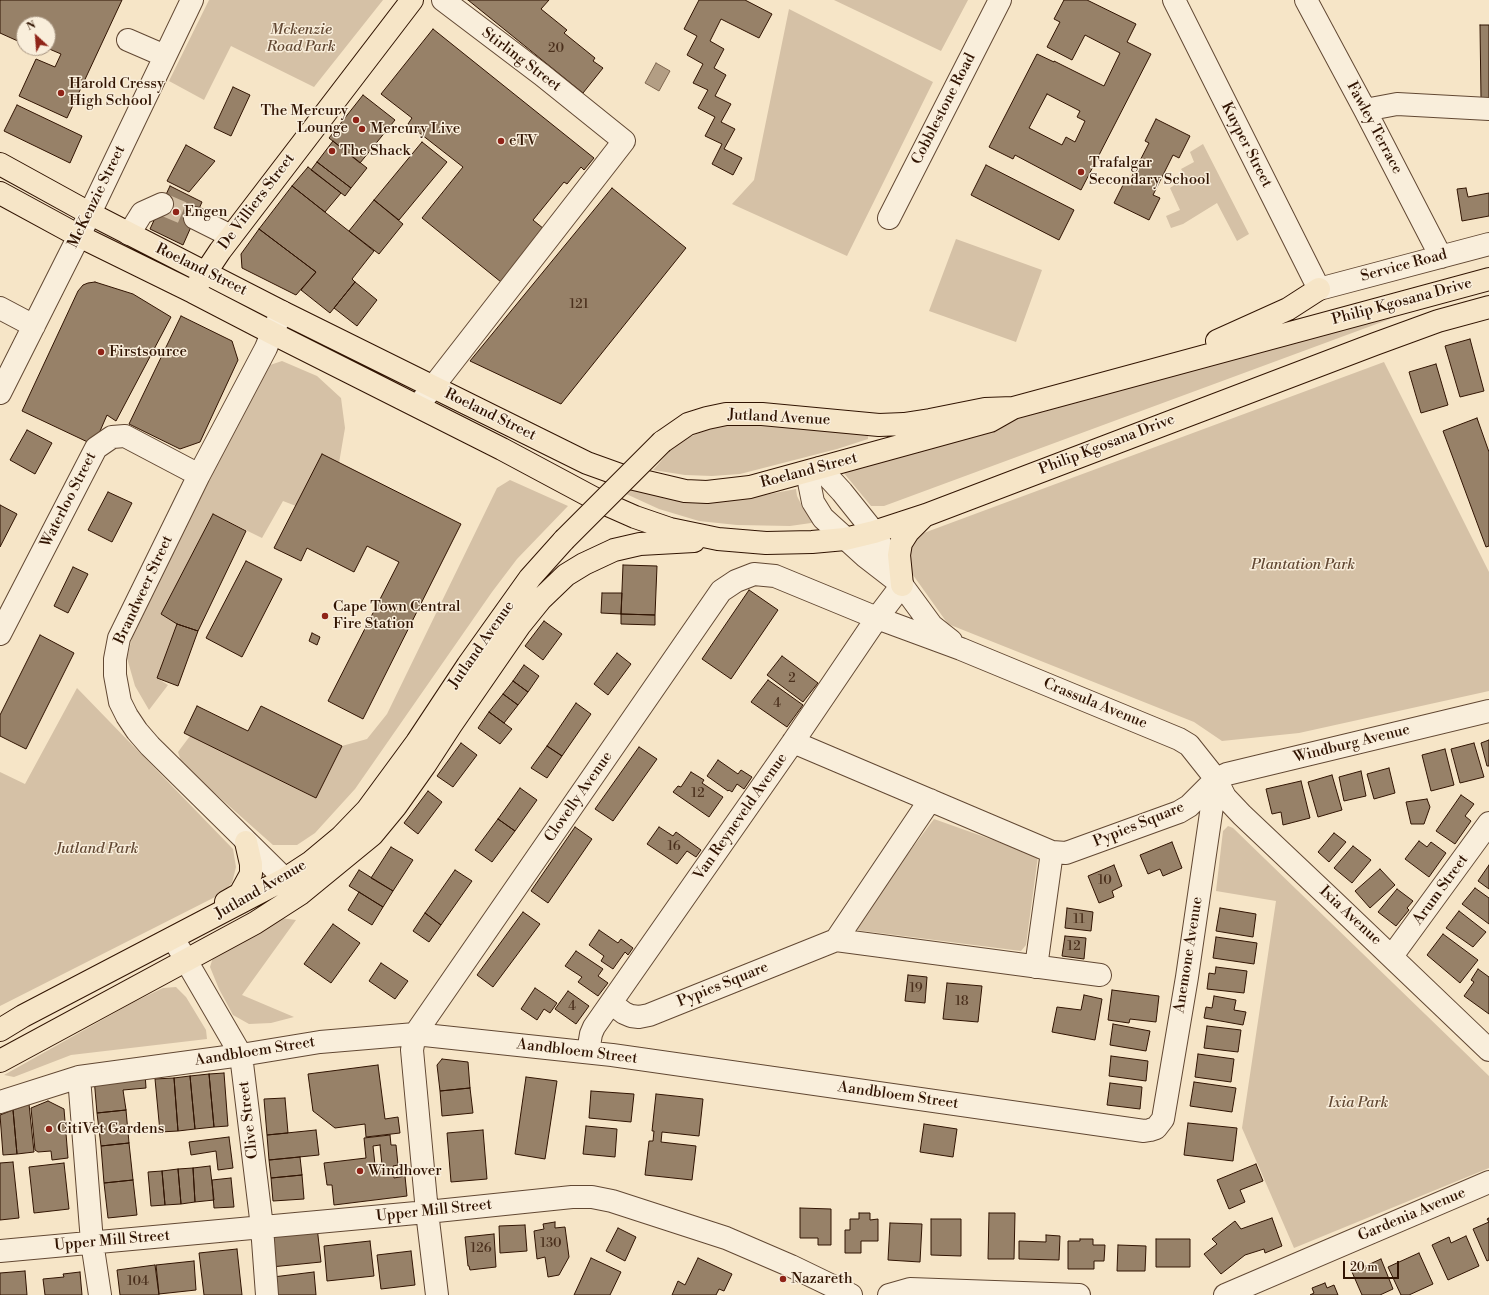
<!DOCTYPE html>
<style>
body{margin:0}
#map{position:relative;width:1489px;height:1295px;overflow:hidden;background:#f6e5c7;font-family:"Libre Bodoni",serif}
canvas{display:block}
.north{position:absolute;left:16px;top:16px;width:40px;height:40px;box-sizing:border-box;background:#f9eedb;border:1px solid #a99784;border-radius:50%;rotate:334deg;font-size:11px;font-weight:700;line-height:16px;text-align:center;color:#311402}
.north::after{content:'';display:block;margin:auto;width:14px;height:18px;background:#8f2418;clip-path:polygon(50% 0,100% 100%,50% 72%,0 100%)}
.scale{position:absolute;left:1343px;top:1261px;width:56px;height:18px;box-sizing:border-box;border:2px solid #311402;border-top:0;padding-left:5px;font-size:12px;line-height:14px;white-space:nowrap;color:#311402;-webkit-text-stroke:3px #f9eedb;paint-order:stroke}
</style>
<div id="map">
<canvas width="1489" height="1295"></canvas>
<div class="north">N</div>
<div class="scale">20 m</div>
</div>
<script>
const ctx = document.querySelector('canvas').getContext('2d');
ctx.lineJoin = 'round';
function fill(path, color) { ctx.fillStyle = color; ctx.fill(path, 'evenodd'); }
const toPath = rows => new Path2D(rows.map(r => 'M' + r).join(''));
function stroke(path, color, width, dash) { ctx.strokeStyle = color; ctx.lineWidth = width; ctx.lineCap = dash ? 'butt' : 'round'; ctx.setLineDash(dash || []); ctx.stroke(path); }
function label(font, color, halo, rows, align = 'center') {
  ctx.font = font + ' "Libre Bodoni",serif'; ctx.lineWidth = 3; ctx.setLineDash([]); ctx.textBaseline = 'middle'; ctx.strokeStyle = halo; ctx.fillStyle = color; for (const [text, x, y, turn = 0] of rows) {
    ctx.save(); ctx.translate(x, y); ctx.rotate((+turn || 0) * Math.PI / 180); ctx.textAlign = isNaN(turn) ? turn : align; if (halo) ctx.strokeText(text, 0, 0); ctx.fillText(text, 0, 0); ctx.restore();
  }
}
fill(toPath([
 [209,0,383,0,314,87,231,46,204,100,169,81],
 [834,0,968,0,941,51],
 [789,9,933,82,847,256,732,204,754,180],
 [1203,144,1249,234,1237,241,1217,203,1183,224,1171,228,1166,216,1180,210,1170,188,1186,177,1181,169,1194,162,1190,152],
 [956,239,1042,270,1016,342,929,311],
 [1392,312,1390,319,884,506,871,506,843,472,1044,409],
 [282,361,317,376,341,398,345,428,339,463,296,506,283,501,262,538,213,514,161,614,177,624,157,678,168,685,149,710,135,686,127,658,133,634,253,381,267,366],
 [1384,362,1489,572,1489,691,1299,733,1222,741,1194,722,948,624,908,568,906,550,921,534],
 [740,421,868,434,868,439,837,449,740,474,712,476,685,475,653,470,677,443,703,431],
 [555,454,687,501,738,500,796,489,797,496,803,508,818,522,790,526,737,525,699,521,659,509,624,493],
 [510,480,568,506,517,559,492,592,355,789,315,833,297,845,273,845,182,764,178,752,190,736,316,798,342,746,367,739,387,714,497,488],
 [77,688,233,849,236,867,232,883,221,894,0,1006,0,772,25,784],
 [934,819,1038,856,1026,945,1021,951,856,930,854,926],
 [1228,826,1233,828,1489,1076,1489,1168,1294,1248,1242,1128,1276,901,1216,891,1223,831],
 [281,918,296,920,242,995,294,1017,271,1023,249,1024,233,1015,219,989,210,967,214,954],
 [176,987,186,997,206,1030,207,1039,71,1055,14,1077,4,1075,134,1002,163,988]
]), '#d5c1a6');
const water = toPath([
 [656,63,670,71,659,91,645,83,656,63]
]);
fill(water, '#b39e84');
stroke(water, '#7f6750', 1);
const building = toPath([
 [0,0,122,0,67,118,19,96,36,59,55,67,61,54,47,48,48,48,48,24,24,24,24,38,23,37,20,42,0,33,0,0],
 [468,0,549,0,541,9,567,30,564,33,595,58,593,61,603,68,583,93,468,0],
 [699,0,745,0,772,14,759,38,721,19,710,41,724,49,714,68,726,75,715,96,731,104,721,122,735,129,724,149,742,158,733,175,712,164,722,144,705,136,715,117,698,108,708,90,693,83,703,64,687,55,697,36,684,29,699,0],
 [1064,0,1087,0,1136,24,1127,42,1151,54,1081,190,1015,155,1013,159,989,147,1037,54,1054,62,1054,61,1104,86,1120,53,1085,35,1072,60,1047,47,1060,22,1054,19,1064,0],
 [1047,94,1080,111,1077,117,1085,121,1075,142,1066,137,1062,145,1029,128,1047,94],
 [1480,25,1489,25,1489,98,1481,98,1480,25],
 [433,29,594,158,584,170,581,167,567,184,564,182,533,220,544,229,501,282,422,218,463,167,408,124,412,118,381,94,433,29],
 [233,87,250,95,231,136,214,128,233,87],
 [363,95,395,120,360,163,329,138,363,95],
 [17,105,82,136,70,163,4,131,17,105],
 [1156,119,1190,136,1179,158,1173,155,1153,195,1160,198,1149,220,1114,203,1125,181,1129,182,1149,143,1145,141,1156,119],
 [333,141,367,168,351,188,317,162,333,141],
 [422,142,447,162,399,220,374,200,422,142],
 [186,145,215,161,189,192,167,181,186,145],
 [317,162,351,188,345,196,311,170,317,162],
 [986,165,1074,210,1059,240,971,195,986,165],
 [308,167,341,193,325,212,292,186,308,167],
 [170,186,202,202,183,245,150,229,170,186],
 [292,186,374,251,352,279,355,282,330,313,301,290,316,272,259,229,292,186],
 [612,188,686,248,561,404,470,361,612,188],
 [1466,188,1468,197,1489,193,1489,216,1462,221,1457,189,1466,188],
 [374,200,403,224,379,254,349,231,374,200],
 [259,229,316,272,296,295,242,268,241,254,259,229],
 [95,282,133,294,171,317,116,421,107,415,94,445,22,411,78,291,83,285,88,283,95,282],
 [355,282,377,300,357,326,334,308,355,282],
 [181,316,232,341,238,360,200,442,180,449,129,424,181,316],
 [1470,339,1484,391,1460,397,1445,346,1470,339],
 [1436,364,1448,405,1421,413,1409,372,1436,364],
 [1477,418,1489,452,1489,546,1486,547,1443,431,1477,418],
 [27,430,52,443,35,474,10,460,27,430],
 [322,454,461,524,363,719,328,701,399,562,367,546,354,572,307,548,301,561,274,548,322,454],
 [108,492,132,503,112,542,88,530,108,492],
 [0,505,17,514,0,547,0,505],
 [213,514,246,531,198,631,177,624,161,614,213,514],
 [246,561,282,579,242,657,206,638,246,561],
 [623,565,657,566,655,615,621,614,623,565],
 [73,567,88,574,68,613,54,606,73,567],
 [749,590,778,610,731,679,702,659,749,590],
 [602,593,622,593,621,614,601,613,602,593],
 [621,614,655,615,655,625,621,624,621,614],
 [544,621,562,634,543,660,525,646,544,621],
 [177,624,198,631,178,686,157,678,177,624],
 [312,633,320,637,317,645,309,641,312,633],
 [40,635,74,653,26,749,0,736,0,715,40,635],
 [617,653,631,664,608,695,594,684,617,653],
 [782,656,818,683,803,702,767,675,782,656],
 [524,665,539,676,528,692,513,681,524,665],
 [768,680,803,705,787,727,751,702,768,680],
 [513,681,528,692,518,705,503,694,513,681],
 [503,694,518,705,504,723,489,712,503,694],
 [576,703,591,714,562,756,547,746,576,703],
 [197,706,248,731,261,706,342,746,316,798,184,733,197,706],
 [489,712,512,729,500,744,478,728,489,712],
 [1489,740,1489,766,1487,766,1481,743,1489,740],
 [461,743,477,755,453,787,437,776,461,743],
 [1474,743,1484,777,1460,783,1451,749,1474,743],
 [547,746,562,756,547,778,531,768,547,746],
 [639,747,657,759,613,821,595,809,639,747],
 [1445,749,1454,785,1431,791,1422,755,1445,749],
 [718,760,738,774,741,770,752,777,744,789,737,784,732,792,729,790,728,791,707,776,718,760],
 [1389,768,1395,793,1374,799,1367,774,1389,768],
 [1361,771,1366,796,1344,801,1339,777,1361,771],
 [691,772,704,780,702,783,723,797,709,817,673,792,678,786,681,787,691,772],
 [1332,775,1342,810,1318,817,1308,782,1332,775],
 [1301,781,1310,818,1283,825,1281,812,1272,814,1266,789,1301,781],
 [520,788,537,800,515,831,498,819,520,788],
 [428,791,442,802,418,834,404,823,428,791],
 [1461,795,1474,804,1465,816,1471,821,1455,844,1436,831,1461,795],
 [1427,799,1430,807,1424,824,1411,824,1406,802,1427,799],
 [498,819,515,831,492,862,475,850,498,819],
 [575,827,592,839,548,903,531,891,575,827],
 [659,827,673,836,676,832,701,850,696,857,687,851,677,864,647,844,659,827],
 [1334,833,1346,842,1329,862,1318,852,1334,833],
 [1419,841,1427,847,1431,842,1446,853,1429,877,1405,859,1419,841],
 [1172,842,1182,868,1163,876,1160,869,1148,874,1140,855,1172,842],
 [1353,846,1371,860,1352,883,1334,868,1353,846],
 [391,847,413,860,393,891,371,878,391,847],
 [1114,865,1122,886,1112,891,1114,897,1099,903,1088,876,1114,865],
 [1489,865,1489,889,1478,881,1489,865],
 [1380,869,1395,885,1370,908,1355,891,1380,869],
 [359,870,393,891,383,907,349,886,359,870],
 [455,870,472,881,441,925,425,913,455,870],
 [1475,888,1489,898,1489,924,1462,904,1475,888],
 [1397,889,1413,901,1407,908,1409,910,1396,926,1378,912,1397,889],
 [359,892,383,907,372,925,348,910,359,892],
 [1067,908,1093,912,1091,931,1065,928,1067,908],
 [1220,908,1256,914,1253,937,1216,931,1220,908],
 [1459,911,1486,932,1473,947,1446,928,1459,911],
 [523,912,540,924,493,987,477,975,523,912],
 [425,913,441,925,429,942,413,931,425,913],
 [333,924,360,943,331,983,304,964,333,924],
 [599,930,618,943,621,939,633,948,628,955,625,952,613,969,601,961,604,956,589,945,599,930],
 [1443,934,1478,960,1460,983,1427,955,1443,934],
 [1065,936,1086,938,1084,959,1062,956,1065,936],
 [1216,937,1257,943,1254,964,1213,958,1216,937],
 [576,951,603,969,598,976,608,983,598,996,578,982,582,977,565,966,576,951],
 [381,963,408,981,395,999,369,981,381,963],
 [1216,967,1247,971,1244,993,1207,989,1209,973,1215,974,1216,967],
 [1478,969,1489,977,1489,1014,1464,996,1474,982,1471,980,1478,969],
 [908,975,927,977,925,1003,905,1001,908,975],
 [947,983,982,986,978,1022,943,1019,947,983],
 [535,988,557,1003,550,1013,544,1009,537,1020,521,1009,535,988],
 [1112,990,1159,996,1156,1022,1130,1019,1129,1023,1108,1020,1112,990],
 [568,991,589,1006,576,1024,555,1009,568,991],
 [1084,995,1102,999,1095,1040,1052,1032,1057,1007,1081,1010,1084,995],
 [1214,996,1236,1000,1234,1010,1246,1012,1243,1025,1204,1018,1206,1007,1212,1008,1214,996],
 [1113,1024,1150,1031,1146,1051,1110,1045,1113,1024],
 [1207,1026,1241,1030,1238,1052,1204,1048,1207,1026],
 [1198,1054,1234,1059,1231,1082,1195,1077,1198,1054],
 [1111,1056,1148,1061,1146,1081,1109,1076,1111,1056],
 [442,1059,468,1062,470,1088,440,1091,437,1065,442,1059],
 [378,1065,385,1119,398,1117,400,1133,366,1137,365,1124,335,1128,313,1111,308,1074,378,1065],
 [145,1073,146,1088,123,1090,126,1110,97,1113,94,1078,145,1073],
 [224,1073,228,1126,214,1127,209,1074,224,1073],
 [209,1074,214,1127,195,1129,190,1076,209,1074],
 [190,1076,195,1129,178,1131,174,1078,190,1076],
 [526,1077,557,1081,545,1159,515,1154,526,1077],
 [174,1078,178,1131,160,1132,155,1079,174,1078],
 [1194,1082,1236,1088,1232,1112,1190,1106,1194,1082],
 [1110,1083,1142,1087,1140,1109,1107,1105,1110,1083],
 [470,1088,473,1113,442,1116,440,1091,470,1088],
 [591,1091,634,1094,631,1122,589,1118,591,1091],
 [656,1094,703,1099,699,1136,662,1132,661,1142,696,1146,692,1180,645,1175,649,1141,653,1141,654,1131,652,1131,656,1094],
 [285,1098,288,1133,267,1135,264,1099,285,1098],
 [48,1101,64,1109,68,1158,52,1160,51,1151,38,1152,35,1150,31,1108,48,1101],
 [29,1104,34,1152,17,1154,13,1110,29,1104],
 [13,1110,17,1154,3,1155,0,1115,13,1110],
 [126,1110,129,1143,101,1146,97,1113,126,1110],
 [1188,1123,1237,1128,1233,1161,1184,1155,1188,1123],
 [924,1124,957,1129,953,1157,920,1152,924,1124],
 [586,1126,617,1129,615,1157,583,1154,586,1126],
 [316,1130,319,1155,269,1160,267,1135,316,1130],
 [483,1130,487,1179,451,1182,447,1133,483,1130],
 [390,1135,391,1145,396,1145,398,1165,393,1166,394,1178,405,1176,407,1196,334,1205,332,1185,327,1185,324,1163,366,1158,364,1138,390,1135],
 [380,1145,382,1165,375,1165,373,1146,380,1145],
 [229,1137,233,1168,218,1170,216,1151,191,1155,189,1142,229,1137],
 [129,1143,133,1180,104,1183,101,1146,129,1143],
 [300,1157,302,1175,271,1178,269,1160,300,1157],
 [13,1162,19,1218,0,1220,0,1163,13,1162],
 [64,1163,69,1209,34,1213,29,1167,64,1163],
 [1256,1164,1263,1181,1240,1190,1245,1202,1229,1209,1217,1180,1256,1164],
 [210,1166,214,1200,195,1202,193,1168,210,1166],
 [193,1168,195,1202,181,1204,178,1169,193,1168],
 [178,1169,181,1204,165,1205,162,1171,178,1169],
 [162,1171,165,1205,151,1206,148,1172,162,1171],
 [302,1175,304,1199,273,1201,271,1178,302,1175],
 [231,1178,234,1207,214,1208,212,1180,231,1178],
 [133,1180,137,1215,108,1218,104,1183,133,1180],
 [800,1208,831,1209,831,1245,818,1245,818,1238,800,1238,800,1208],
 [859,1213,870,1213,870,1220,878,1219,878,1241,861,1241,861,1253,845,1253,845,1230,850,1230,850,1219,859,1219,859,1213],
 [989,1213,1015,1213,1014,1259,988,1259,989,1213],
 [1272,1218,1282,1246,1265,1253,1264,1249,1245,1255,1221,1274,1204,1254,1217,1244,1212,1239,1235,1221,1241,1229,1272,1218],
 [1489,1218,1489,1260,1487,1261,1473,1229,1489,1222,1487,1219,1489,1218],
 [931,1219,961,1219,961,1256,931,1255,931,1219],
 [555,1222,555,1228,565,1227,569,1257,559,1275,548,1277,545,1257,537,1259,534,1231,544,1229,543,1224,555,1222],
 [890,1223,922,1224,920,1262,888,1260,890,1223],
 [525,1225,527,1251,500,1253,499,1226,525,1225],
 [317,1227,321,1262,271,1267,268,1232,317,1227],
 [618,1228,636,1237,625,1261,606,1251,618,1228],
 [494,1234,496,1267,470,1270,469,1266,468,1266,465,1237,494,1234],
 [1046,1235,1060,1236,1059,1260,1019,1259,1019,1241,1046,1242,1046,1235],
 [1466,1236,1479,1266,1448,1280,1432,1245,1449,1237,1451,1243,1466,1236],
 [1080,1239,1093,1239,1093,1245,1105,1245,1104,1261,1094,1261,1094,1269,1068,1269,1068,1241,1080,1241,1080,1239],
 [1156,1239,1190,1239,1190,1267,1156,1267,1156,1239],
 [370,1241,374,1276,327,1281,324,1246,370,1241],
 [1118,1245,1146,1246,1145,1271,1117,1271,1118,1245],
 [237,1249,242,1295,204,1295,199,1253,237,1249],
 [411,1251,415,1285,381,1289,377,1255,411,1251],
 [1419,1253,1433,1284,1409,1295,1401,1295,1388,1267,1419,1253],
 [591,1258,621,1272,610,1295,574,1295,591,1258],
 [698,1258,732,1274,724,1291,719,1289,716,1295,672,1295,678,1281,685,1285,698,1258],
 [1381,1259,1393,1289,1380,1295,1362,1295,1352,1272,1381,1259],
 [194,1261,196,1290,159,1294,156,1265,194,1261],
 [155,1265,159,1295,120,1295,117,1270,155,1265],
 [25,1271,27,1295,0,1295,0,1273,25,1271],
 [80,1272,82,1295,45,1295,43,1279,64,1277,63,1274,80,1272],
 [314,1272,316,1295,275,1295,273,1277,314,1272],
 [1325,1283,1327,1288,1334,1285,1338,1295,1310,1295,1314,1293,1312,1288,1325,1283]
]);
fill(building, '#978168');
stroke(building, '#311402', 1);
stroke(toPath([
 [162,204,195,218]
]), '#cfbba0', 22, [22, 11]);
const minor = toPath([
 [1174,0,1319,289,1489,244],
 [1306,0,1365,110,1441,257],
 [128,40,165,56],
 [1365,110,1397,104,1489,109],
 [195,218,231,236],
 [889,218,1000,0],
 [129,234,142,213,162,204],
 [0,308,34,326],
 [282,312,272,333,266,348,199,475,119,638,115,659,115,675,120,702,127,716,137,731,150,746,298,892],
 [0,393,79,236,192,0],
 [418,406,624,141,542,75,443,0],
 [820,468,842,492,874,532,902,585,932,626,951,641],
 [807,472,813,502,823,518,866,557,897,581],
 [0,634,96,448,112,437,125,436,199,475],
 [793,742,1052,852,1066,853,1179,812,1189,806,1216,779,1227,774,1489,711],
 [173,938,241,1055,262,1227,267,1295],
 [836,940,930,800],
 [1392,956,1489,823],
 [1036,967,1052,852],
 [611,1003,624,1013,631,1016,639,1017,649,1015,836,940,1100,975],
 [588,1052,591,1034,594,1027,793,742,877,618,902,585],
 [79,1077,92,1242,100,1295],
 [0,1102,79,1077,241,1055,320,1042,415,1034,612,1055,1144,1131,1150,1130,1156,1128,1163,1119,1187,977,1216,779],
 [0,1251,427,1212,572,1197,592,1197,612,1201,726,1238,791,1266,851,1295],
 [437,1295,427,1212,412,1050,415,1034,721,591,736,581,754,574,775,576,877,618,961,649,1179,739,1189,745,1216,779,1225,797,1242,815,1333,901,1489,1050],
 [889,1295,910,1289,1079,1295],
 [1225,1295,1489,1182]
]);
const major = toPath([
 [0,164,89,213,282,312,587,463,626,477,685,491,707,492,750,487,990,421,1013,408],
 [0,193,79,236,193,292,272,333,502,449,601,502,635,517,670,529,718,539,766,543,812,542,845,539,874,532,926,515,1375,344,1438,321,1489,307],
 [198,284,220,251,412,0],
 [1217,341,1288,309,1319,289],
 [662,442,688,424,707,418,726,414,762,414,879,425,904,424,930,420,985,409,1013,408,1489,279],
 [902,585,899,555,901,543,908,532,923,517],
 [226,902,240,894,251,874,251,864,246,842],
 [0,1030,23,1016,285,879,311,862,341,837,367,810,417,742,468,665,530,578,564,540],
 [0,1061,255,923,300,894,372,835,396,806,425,765,451,725,520,625,541,599,566,575,584,564,614,550,640,544,694,541]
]);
stroke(minor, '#624833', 24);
stroke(major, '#311402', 24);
stroke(minor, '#f9eedb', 22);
stroke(major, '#f6e5c7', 22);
const majorBridge = toPath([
 [564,540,662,442]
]);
stroke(majorBridge, '#311402', 24, []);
stroke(majorBridge, '#f6e5c7', 22);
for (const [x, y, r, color] of [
 [61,93,4,"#8f2418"],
 [356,120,4,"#8f2418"],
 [362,129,4,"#8f2418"],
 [501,141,4,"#8f2418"],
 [332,151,4,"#8f2418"],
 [1081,172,4,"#8f2418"],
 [176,212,4,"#8f2418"],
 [101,352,4,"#8f2418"],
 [325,616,4,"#8f2418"],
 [49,1129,4,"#8f2418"],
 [360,1171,4,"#8f2418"],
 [783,1279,4,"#8f2418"]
]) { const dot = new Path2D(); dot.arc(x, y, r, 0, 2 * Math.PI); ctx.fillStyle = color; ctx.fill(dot); stroke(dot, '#f9eedb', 1.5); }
label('13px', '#4a2f1c', null, [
 ["20",556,49],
 ["121",579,305],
 ["2",792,679],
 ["4",777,704],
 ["12",698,794],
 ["16",674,847],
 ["10",1105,881],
 ["11",1079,920],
 ["12",1074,947],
 ["19",916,989],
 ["18",962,1002],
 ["4",572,1007],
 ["130",551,1244],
 ["126",481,1249],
 ["104",138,1282]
]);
label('italic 15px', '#624833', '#f9eedb', [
 ["Mckenzie",301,30],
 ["Road Park",301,47],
 ["Plantation Park",1303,565],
 ["Jutland Park",97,849],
 ["Ixia Park",1358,1103]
]);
label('15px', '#311402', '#f9eedb', [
 ["Stirling Street",521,60,37],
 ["Cobblestone Road",944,109,-63],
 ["Fawley Terrace",1374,128,62],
 ["Kuyper Street",1246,145,63],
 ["McKenzie Street",97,197,-64],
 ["De Villiers Street",257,202,-53],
 ["Service Road",1404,266,-15],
 ["Roeland Street",201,270,26],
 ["Philip Kgosana Drive",1402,302,-15],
 ["Roeland Street",490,415,26],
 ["Jutland Avenue",779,418,3],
 ["Philip Kgosana Drive",1107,445,-21],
 ["Roeland Street",809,471,-15],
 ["Waterloo Street",69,500,-63],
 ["Brandweer Street",144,590,-65],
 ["Jutland Avenue",482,645,-55],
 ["Crassula Avenue",1095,704,22],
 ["Windburg Avenue",1352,744,-14],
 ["Clovelly Avenue",579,797,-55],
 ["Van Reyneveld Avenue",741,817,-55],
 ["Pypies Square",1139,825,-22],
 ["Jutland Avenue",261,890,-30],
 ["Arum Street",1441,890,-54],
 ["Ixia Avenue",1350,916,43],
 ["Anemone Avenue",1189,955,-81],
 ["Pypies Square",723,985,-22],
 ["Aandbloem Street",255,1052,-9],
 ["Aandbloem Street",577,1052,7],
 ["Aandbloem Street",898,1096,8],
 ["Clive Street",249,1120,-97],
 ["Upper Mill Street",434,1211,-6],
 ["Gardenia Avenue",1412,1215,-23],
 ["Upper Mill Street",112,1241,-5]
]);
label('15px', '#311402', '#f9eedb', [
 ["Harold Cressy",69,84],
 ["High School",69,101],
 ["The Mercury",348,111,"right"],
 ["Lounge",348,128,"right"],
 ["Mercury Live",370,129],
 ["eTV",509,141],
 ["The Shack",340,151],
 ["Trafalgar",1089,163],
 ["Secondary School",1089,180],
 ["Engen",184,212],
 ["Firstsource",109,352],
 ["Cape Town Central",333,607],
 ["Fire Station",333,624],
 ["CitiVet Gardens",57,1129],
 ["Windhover",368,1171],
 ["Nazareth",791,1279]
], 'left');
</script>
